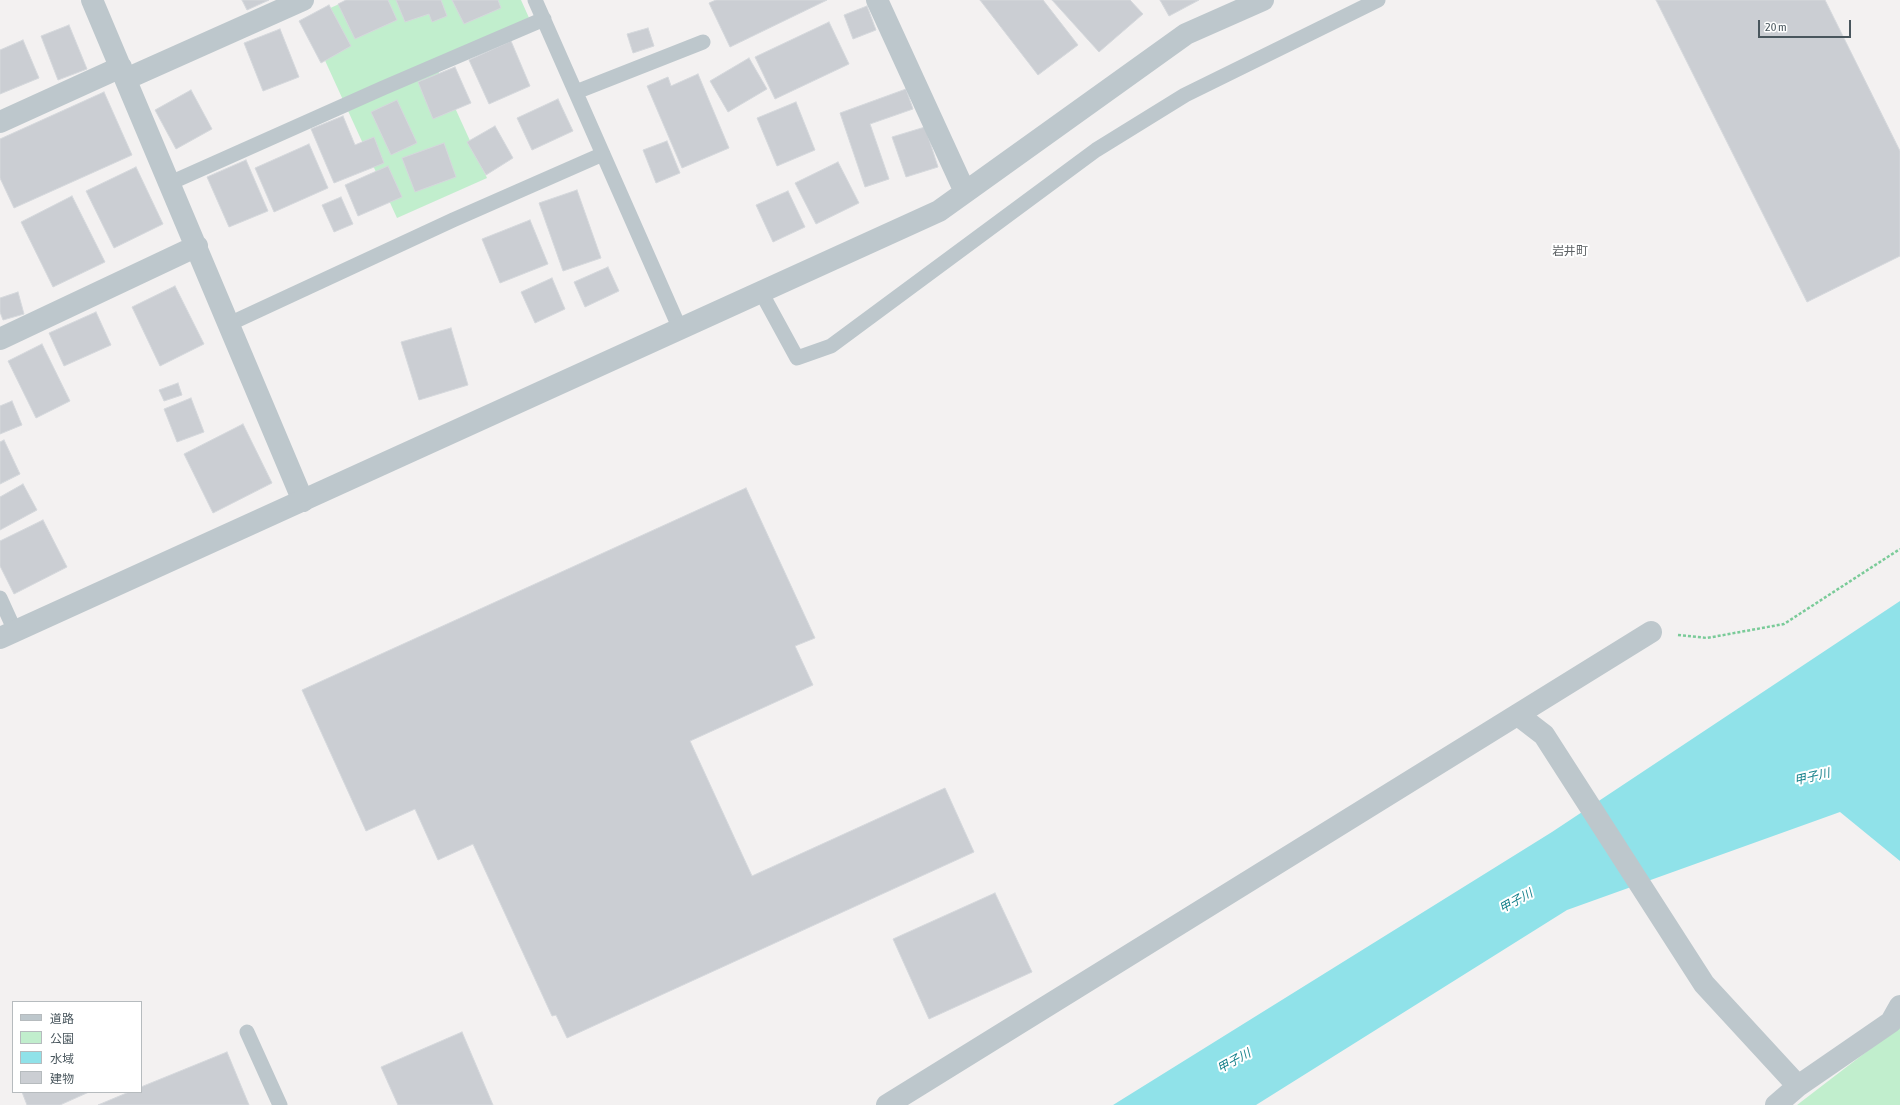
<!DOCTYPE html>
<meta charset="utf-8">
<style>
body{margin:0}
#map{position:relative;width:1900px;height:1105px;overflow:hidden;background:#f3f1f1;font-family:"Asap Condensed","Noto Sans JP",sans-serif}
canvas{display:block}
.legend{position:absolute;left:12px;top:1001px;width:130px;height:92px;box-sizing:border-box;background:#fff;border:1px solid #b6bbbe;margin:0;padding:5px 7px;list-style:none;font-size:12px;color:#49565d}
.legend li{display:flex;align-items:center;gap:8px;height:20px}
.legend b{width:20px;border:1px solid #b6bbbe}
.scale{position:absolute;left:1758px;top:20px;width:93px;height:18px;box-sizing:border-box;border:2px solid #49565d;border-top:0;padding-left:5px;font-size:12px;line-height:14px;white-space:nowrap;color:#49565d;-webkit-text-stroke:3px #fff;paint-order:stroke}
</style>
<div id="map">
<canvas width="1900" height="1105"></canvas>
<ul class="legend">
<li><b style="height:5px;background:#bdc7cc"></b>道路</li>
<li><b style="height:11px;background:#c1eecd"></b>公園</li>
<li><b style="height:11px;background:#90e2e9"></b>水域</li>
<li><b style="height:11px;background:#cbced3"></b>建物</li>
</ul>
<div class="scale">20 m</div>
</div>
<script>
const ctx = document.querySelector('canvas').getContext('2d');
ctx.lineJoin = 'round';
function fill(path, color) { ctx.fillStyle = color; ctx.fill(path, 'evenodd'); }
const toPath = rows => new Path2D(rows.map(r => 'M' + r).join(''));
function stroke(path, color, width, dash) { ctx.strokeStyle = color; ctx.lineWidth = width; ctx.lineCap = dash ? 'butt' : 'round'; ctx.setLineDash(dash || []); ctx.stroke(path); }
function label(font, color, halo, rows, align = 'center') {
  ctx.font = font + ' "Asap Condensed","Noto Sans JP",sans-serif'; ctx.lineWidth = 4; ctx.setLineDash([]); ctx.textBaseline = 'middle'; ctx.strokeStyle = halo; ctx.fillStyle = color; for (const [text, x, y, turn = 0] of rows) {
    ctx.save(); ctx.translate(x, y); ctx.rotate((+turn || 0) * Math.PI / 180); ctx.textAlign = isNaN(turn) ? turn : align; if (halo) ctx.strokeText(text, 0, 0); ctx.fillText(text, 0, 0); ctx.restore();
  }
}
fill(toPath([
 [348,0,521,0,530,20,435,64,487,178,397,218,306,19],
 [1900,1026,1900,1105,1797,1105]
]), '#c1eecd');
fill(toPath([
 [1900,601,1900,861,1840,812,1567,910,1256,1105,1113,1105,1552,832]
]), '#90e2e9');
const building = toPath([
 [242,0,269,0,247,10,242,0],
 [346,0,388,0,397,20,355,39,338,4,346,0],
 [396,0,441,0,447,16,432,22,429,14,405,22,396,0],
 [452,0,498,0,501,8,464,24,452,0],
 [716,0,827,0,730,47,709,3,716,0],
 [980,0,1043,0,1078,45,1038,75,980,0],
 [1052,0,1130,0,1143,14,1099,52,1052,0],
 [1160,0,1199,0,1169,16,1160,0],
 [1656,0,1825,0,1900,151,1900,256,1807,302,1656,0],
 [329,5,351,46,321,63,299,21,329,5],
 [867,6,876,30,853,39,844,15,867,6],
 [829,22,849,64,775,99,755,57,829,22],
 [69,25,87,69,58,80,41,36,69,25],
 [648,28,654,46,633,53,627,34,648,28],
 [280,29,299,77,263,91,244,43,280,29],
 [23,40,39,78,0,94,0,50,23,40],
 [511,41,530,86,489,104,469,60,511,41],
 [749,58,767,89,728,112,710,81,749,58],
 [455,67,471,103,433,119,418,82,455,67],
 [698,74,729,148,682,168,647,86,668,77,671,86,698,74],
 [906,89,913,109,870,124,889,179,865,187,840,113,906,89],
 [191,90,212,129,176,149,155,110,191,90],
 [104,92,132,155,14,208,0,178,0,139,104,92],
 [558,99,573,131,532,150,517,118,558,99],
 [397,100,417,143,391,155,371,112,397,100],
 [796,102,815,150,777,166,757,118,796,102],
 [343,116,355,145,374,137,384,163,334,183,311,129,343,116],
 [495,126,513,158,486,175,467,142,495,126],
 [925,127,938,167,906,177,892,137,925,127],
 [667,141,680,173,656,183,643,150,667,141],
 [444,143,456,177,415,192,402,158,444,143],
 [309,144,328,188,274,212,255,168,309,144],
 [246,160,268,211,229,227,207,177,246,160],
 [838,162,859,203,816,224,795,183,838,162],
 [388,166,402,197,358,216,345,185,388,166],
 [136,167,163,224,114,248,86,191,136,167],
 [577,190,601,258,563,271,539,203,577,190],
 [788,191,805,227,773,242,756,205,788,191],
 [72,196,105,262,53,287,21,222,72,196],
 [341,197,353,224,334,232,322,205,341,197],
 [530,220,548,264,500,283,482,239,530,220],
 [608,267,619,291,585,307,574,282,608,267],
 [552,278,565,309,535,323,521,292,552,278],
 [175,286,204,344,160,366,132,307,175,286],
 [18,292,24,314,3,320,0,312,0,298,18,292],
 [96,312,111,345,64,366,49,333,96,312],
 [451,328,468,385,419,400,401,342,451,328],
 [42,344,70,401,36,418,8,361,42,344],
 [178,383,182,395,164,401,159,390,178,383],
 [191,398,204,432,177,442,164,409,191,398],
 [12,401,22,425,0,434,0,406,12,401],
 [243,424,272,483,213,513,184,454,243,424],
 [4,440,20,474,0,484,0,442,4,440],
 [23,484,37,510,0,530,0,497,23,484],
 [746,488,815,638,795,646,813,685,690,741,752,876,945,788,974,852,567,1038,556,1015,552,1016,473,844,438,860,415,809,366,831,302,690,746,488],
 [43,520,67,567,14,594,0,566,0,541,43,520],
 [995,893,1032,972,929,1019,893,939,995,893],
 [462,1032,493,1105,398,1105,381,1067,462,1032],
 [227,1052,249,1105,98,1105,129,1092,141,1092,141,1087,227,1052],
 [22,1092,89,1092,60,1105,27,1105,22,1092]
]);
fill(building, '#cbced3');
stroke(building, '#d5d8dc', 1);
stroke(toPath([
 [1678,635,1707,638,1784,624,1900,549]
]), '#7acb99', 2.5, [3, 2]);
stroke(toPath([
 [535,0,680,329],
 [576,92,703,42],
 [170,183,383,88,544,19],
 [761,292,797,358,831,346,1096,150,1185,95,1378,0],
 [229,324,453,220,603,154],
 [0,598,15,631],
 [247,1032,280,1105]
]), '#bdc7cc', 15);
stroke(toPath([
 [92,0,303,501],
 [126,79,303,0],
 [0,122,121,67],
 [0,339,197,246],
 [1518,715,1544,735,1704,984,1798,1086,1891,1022,1900,1006],
 [887,1105,1651,632],
 [1776,1105,1798,1086]
]), '#bdc7cc', 22);
stroke(toPath([
 [877,0,965,192],
 [0,638,939,211,1186,34,1263,0]
]), '#bdc7cc', 22);
label('12px', '#5d6265', '#fff', [
 ["岩井町",1570,251]
]);
label('italic 12px', '#127f89', '#fff', [
 ["甲子川",1812,777,-13],
 ["甲子川",1516,901,-29],
 ["甲子川",1234,1061,-29]
]);
</script>
